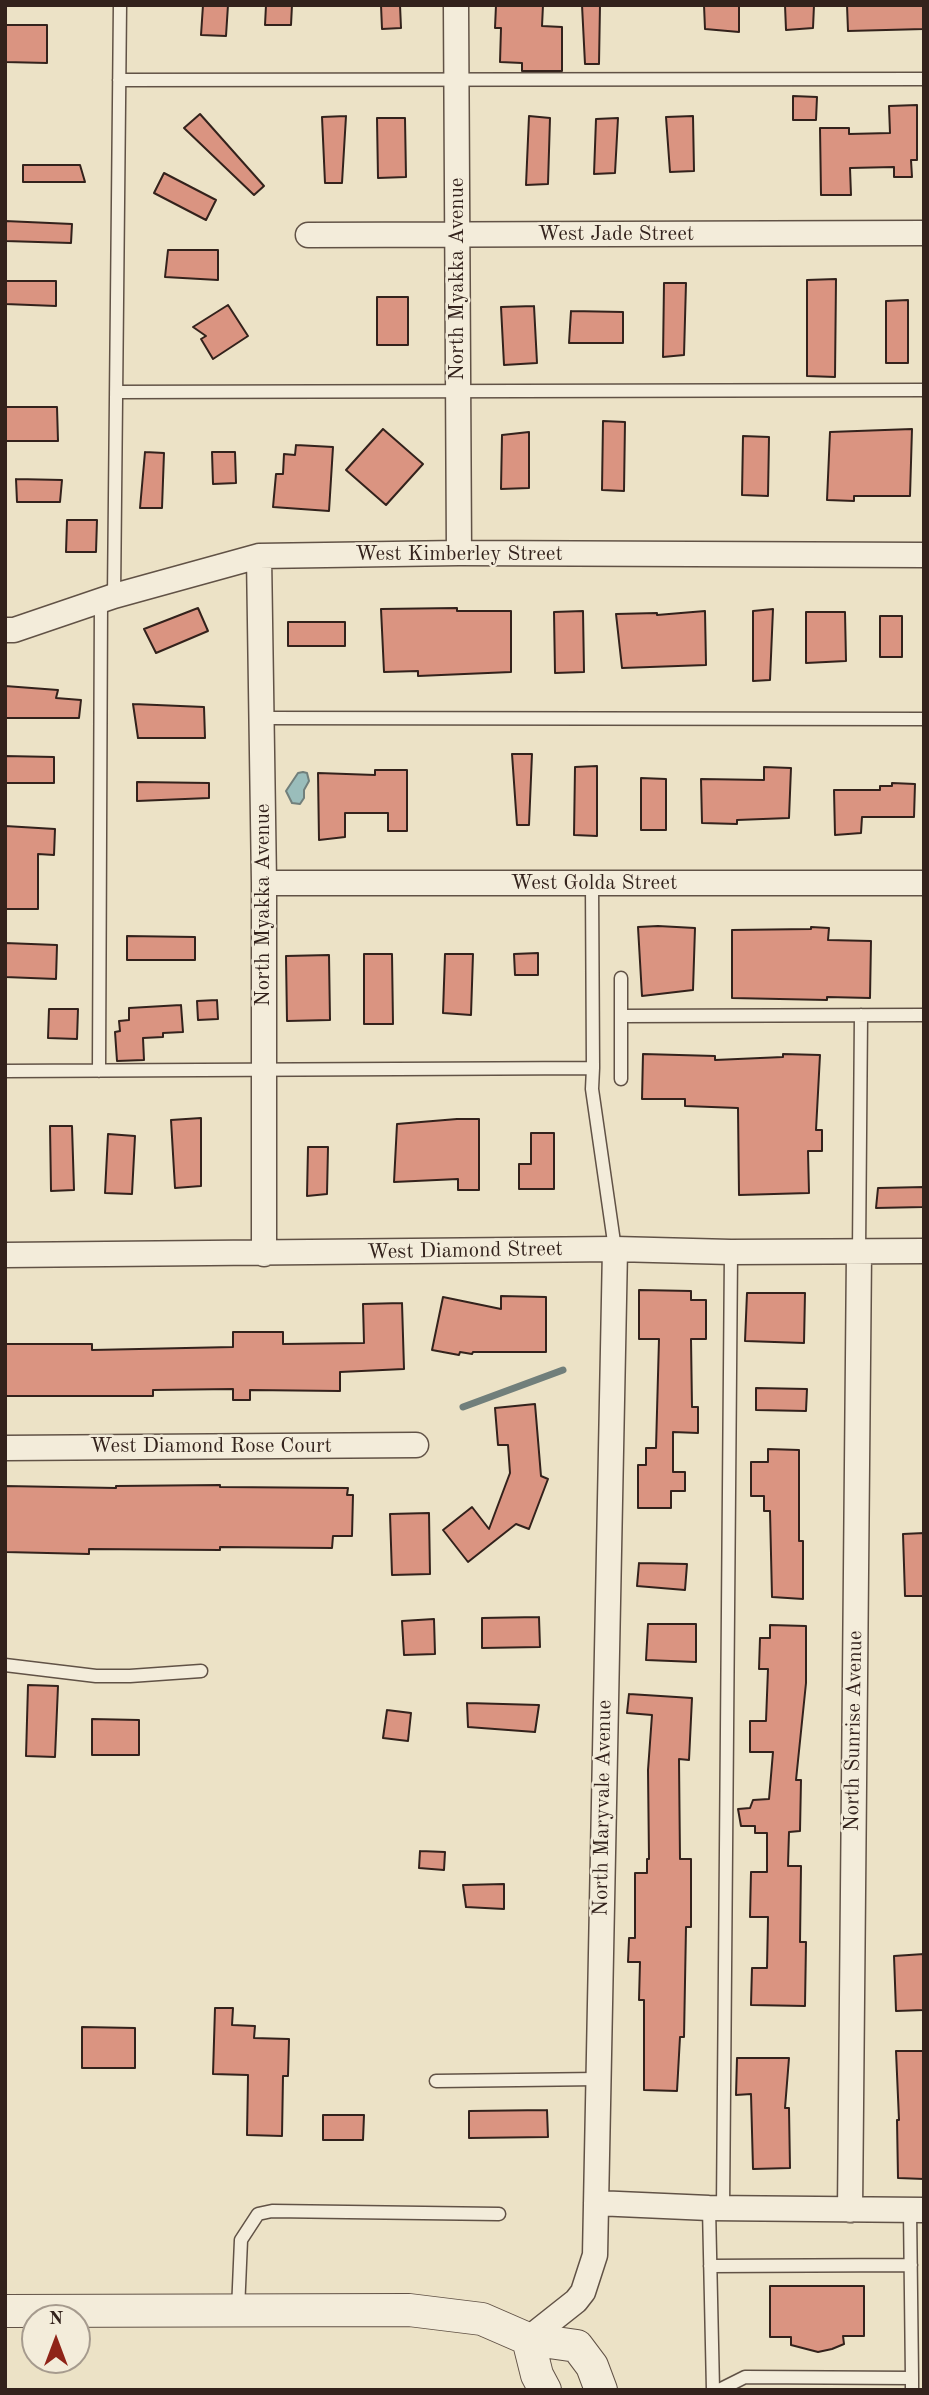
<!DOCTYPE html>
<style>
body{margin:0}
#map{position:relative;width:929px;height:2395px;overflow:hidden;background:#ece2c6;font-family:"Old Standard TT",serif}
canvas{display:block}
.frame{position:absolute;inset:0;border:7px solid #33221c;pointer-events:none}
.north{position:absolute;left:21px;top:2304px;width:70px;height:70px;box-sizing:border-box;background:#f3ecda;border:2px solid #a69b8e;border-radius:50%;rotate:0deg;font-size:19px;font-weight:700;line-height:28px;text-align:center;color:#33221c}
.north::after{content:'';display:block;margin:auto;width:24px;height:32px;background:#8f2418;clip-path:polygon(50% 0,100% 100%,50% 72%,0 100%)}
</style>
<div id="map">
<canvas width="929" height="2395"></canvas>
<div class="frame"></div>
<div class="north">N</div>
</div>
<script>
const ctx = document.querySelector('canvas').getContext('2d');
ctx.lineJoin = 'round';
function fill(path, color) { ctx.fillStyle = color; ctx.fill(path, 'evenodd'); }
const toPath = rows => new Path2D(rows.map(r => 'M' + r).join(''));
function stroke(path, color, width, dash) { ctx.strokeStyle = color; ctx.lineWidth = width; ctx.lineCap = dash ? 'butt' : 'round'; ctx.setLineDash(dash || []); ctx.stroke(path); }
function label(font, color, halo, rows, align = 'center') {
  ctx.font = font + ' "Old Standard TT",serif'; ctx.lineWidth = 5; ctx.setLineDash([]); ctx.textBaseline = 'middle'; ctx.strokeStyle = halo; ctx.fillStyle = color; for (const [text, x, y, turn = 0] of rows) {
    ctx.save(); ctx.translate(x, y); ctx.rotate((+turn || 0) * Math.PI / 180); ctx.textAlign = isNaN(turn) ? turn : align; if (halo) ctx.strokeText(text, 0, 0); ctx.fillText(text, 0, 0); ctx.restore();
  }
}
const water = toPath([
 [303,772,307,773,309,781,304,790,304,798,300,804,292,803,286,791,298,773,303,772]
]);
fill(water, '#9abdbb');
stroke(water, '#717f7b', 2);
stroke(toPath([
 [463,1407,563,1370]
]), '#717f7b', 7);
const building = toPath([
 [203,5,228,5,226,36,201,35,203,5],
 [266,5,292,5,291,25,265,25,266,5],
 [381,5,400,5,401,28,382,29,381,5],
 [496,5,543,5,542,26,562,27,562,71,522,71,522,63,500,62,501,28,495,28,496,5],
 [582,5,600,5,599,64,585,64,582,5],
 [704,5,739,5,739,32,705,29,704,5],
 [785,5,814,5,813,28,786,30,785,5],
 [847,5,924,5,924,29,848,31,847,5],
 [5,25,47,25,47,63,5,62,5,25],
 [793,96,817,97,816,120,793,120,793,96],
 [917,105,917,160,911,160,912,177,894,177,894,167,850,168,851,195,821,195,820,128,849,128,849,134,890,133,889,106,917,105],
 [200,114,264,186,254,195,184,128,200,114],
 [346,116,342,183,325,183,322,117,346,116],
 [529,116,550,118,548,184,526,185,529,116],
 [693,116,694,171,670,172,666,117,693,116],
 [377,118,405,118,406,177,378,178,377,118],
 [618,118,615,173,594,174,596,119,618,118],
 [23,165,80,165,85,182,23,182,23,165],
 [164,173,216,200,206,220,154,193,164,173],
 [5,221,72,224,71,243,5,241,5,221],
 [168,250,218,250,218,280,165,277,168,250],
 [836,279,835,377,807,376,807,280,836,279],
 [5,281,56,281,56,306,5,304,5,281],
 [664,283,686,283,684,355,663,357,664,283],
 [377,297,408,297,408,345,377,345,377,297],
 [908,300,908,363,886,363,886,301,908,300],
 [228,305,248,336,213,359,201,339,206,336,193,327,228,305],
 [534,306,537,363,504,365,501,307,534,306],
 [571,311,623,312,623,343,569,343,571,311],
 [5,407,57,407,58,441,5,441,5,407],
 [603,421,625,422,624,491,602,490,603,421],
 [383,429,423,464,386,505,346,470,383,429],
 [912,429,910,496,854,496,854,501,827,500,830,432,912,429],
 [529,432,529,488,501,489,502,435,529,432],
 [743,436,769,437,768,496,742,495,743,436],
 [296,445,333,447,329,511,273,507,276,474,283,474,284,454,295,455,296,445],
 [145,452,164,453,162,508,140,508,145,452],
 [212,452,235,452,236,483,213,484,212,452],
 [16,479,62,480,60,502,17,502,16,479],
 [67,520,97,520,96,552,66,552,67,520],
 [198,608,208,631,156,653,144,629,198,608],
 [457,608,457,611,511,611,511,672,418,676,418,671,384,672,381,609,457,608],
 [773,609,770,680,753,681,753,611,773,609],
 [583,611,584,672,555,673,554,612,583,611],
 [705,611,706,665,622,668,616,614,657,613,657,615,705,611],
 [806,612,845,612,846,661,806,663,806,612],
 [880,616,902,616,902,657,880,657,880,616],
 [288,622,345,622,345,646,288,646,288,622],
 [5,686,58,690,56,698,81,700,79,718,5,718,5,686],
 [133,704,204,707,205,738,138,738,133,704],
 [512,754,532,754,529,825,517,825,512,754],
 [5,756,54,757,54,783,5,783,5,756],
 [597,766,597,836,574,835,575,767,597,766],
 [764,767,791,768,789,818,737,820,737,824,702,823,701,779,764,780,764,767],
 [375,770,407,770,407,831,388,831,388,813,345,813,345,837,319,840,318,773,375,775,375,770],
 [641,778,666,779,666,830,641,830,641,778],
 [137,782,209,783,209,798,137,801,137,782],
 [892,783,915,784,914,817,862,817,861,833,835,835,834,790,880,790,880,786,892,786,892,783],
 [5,826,55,829,54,855,38,854,38,909,5,909,5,826],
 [658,926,695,928,693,990,642,996,638,927,658,926],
 [811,927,829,928,828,940,871,941,870,998,827,997,827,1000,732,998,732,930,811,929,811,927],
 [127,936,195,937,195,960,127,960,127,936],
 [5,943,57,945,56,979,5,977,5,943],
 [538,953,538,975,515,975,514,954,538,953],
 [364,954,392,954,393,1024,364,1024,364,954],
 [445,954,473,954,471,1015,443,1013,445,954],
 [329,955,330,1020,287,1021,286,956,329,955],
 [217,1000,218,1019,198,1020,197,1001,217,1000],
 [181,1005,183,1032,163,1033,163,1037,143,1038,144,1060,117,1061,115,1032,120,1031,119,1021,129,1020,129,1008,181,1005],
 [49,1009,78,1009,77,1039,48,1038,49,1009],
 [643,1054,715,1056,715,1060,783,1057,783,1054,820,1055,816,1130,822,1130,822,1151,808,1151,809,1193,739,1195,738,1108,685,1106,685,1099,642,1099,643,1054],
 [201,1118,201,1186,175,1188,171,1120,201,1118],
 [457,1119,479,1119,479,1190,458,1190,458,1179,394,1182,397,1124,457,1119],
 [50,1126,72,1126,74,1190,51,1191,50,1126],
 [531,1133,554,1133,554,1189,519,1189,519,1164,531,1164,531,1133],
 [108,1134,135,1136,132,1194,105,1193,108,1134],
 [308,1147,328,1147,327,1194,307,1196,308,1147],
 [924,1187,924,1207,876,1208,878,1188,924,1187],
 [639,1290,691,1291,691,1300,706,1300,706,1339,691,1339,692,1407,698,1407,698,1433,673,1432,673,1472,685,1472,685,1491,671,1491,671,1508,638,1508,638,1465,646,1465,646,1448,656,1448,659,1339,639,1339,639,1290],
 [747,1293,805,1293,804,1343,745,1341,747,1293],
 [501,1296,546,1297,546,1352,473,1352,472,1354,460,1352,459,1355,432,1350,443,1297,501,1309,501,1296],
 [402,1303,404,1369,340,1372,340,1391,250,1390,250,1400,233,1400,233,1389,153,1390,153,1396,5,1396,5,1344,92,1344,92,1350,233,1347,233,1332,283,1332,283,1344,364,1343,363,1304,402,1303],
 [756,1388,807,1389,806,1411,756,1410,756,1388],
 [535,1404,541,1476,548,1479,529,1529,516,1524,468,1562,443,1530,472,1507,489,1529,510,1473,508,1445,498,1445,495,1408,535,1404],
 [768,1449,799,1450,799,1541,803,1541,803,1599,772,1597,770,1511,764,1511,764,1496,751,1496,751,1462,768,1462,768,1449],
 [220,1485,220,1487,348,1488,347,1495,353,1495,352,1536,333,1536,332,1548,220,1547,220,1550,89,1549,89,1554,5,1552,5,1486,116,1488,116,1486,220,1485],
 [429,1513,430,1574,392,1575,390,1514,429,1513],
 [924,1533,924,1596,905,1596,903,1534,924,1533],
 [639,1563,687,1564,685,1590,637,1586,639,1563],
 [539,1617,540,1647,482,1648,482,1618,539,1617],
 [434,1619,435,1654,404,1655,402,1621,434,1619],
 [648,1624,696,1624,696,1662,646,1660,648,1624],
 [770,1625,806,1626,806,1683,796,1780,801,1780,800,1831,789,1832,788,1866,801,1866,800,1942,806,1942,805,2006,751,2005,752,1968,767,1968,768,1917,750,1917,751,1872,767,1872,767,1833,755,1833,755,1826,741,1826,738,1809,750,1808,753,1800,769,1799,773,1752,750,1752,750,1721,766,1721,768,1669,759,1669,760,1638,770,1638,770,1625],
 [28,1685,58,1686,55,1757,26,1756,28,1685],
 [629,1694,692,1698,689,1760,679,1759,680,1859,691,1859,691,1927,686,1927,684,2037,680,2037,677,2091,644,2090,644,2000,639,2000,640,1962,628,1962,629,1938,635,1938,635,1873,647,1873,647,1859,649,1859,648,1770,652,1715,627,1713,629,1694],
 [467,1703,539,1705,535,1732,468,1727,467,1703],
 [387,1710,411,1713,408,1741,383,1738,387,1710],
 [92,1719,139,1720,139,1755,92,1755,92,1719],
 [420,1851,445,1852,444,1870,419,1868,420,1851],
 [504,1884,504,1909,466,1907,463,1885,504,1884],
 [924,1954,924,2010,896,2011,894,1956,924,1954],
 [215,2008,233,2008,232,2025,255,2026,254,2038,289,2039,288,2076,283,2076,282,2136,247,2135,248,2075,213,2074,215,2008],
 [82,2027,135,2028,135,2068,82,2068,82,2027],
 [896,2051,924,2051,924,2179,898,2178,897,2120,899,2120,896,2051],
 [737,2058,789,2058,785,2108,789,2108,790,2168,753,2169,751,2094,736,2095,737,2058],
 [547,2110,548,2137,469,2138,469,2111,547,2110],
 [323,2115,364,2115,363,2140,323,2140,323,2115],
 [770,2286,864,2286,864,2336,843,2336,844,2344,832,2349,818,2352,791,2345,791,2337,770,2337,770,2286]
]);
fill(building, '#da9481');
stroke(building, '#33221c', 2);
const service = toPath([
 [119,80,924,79],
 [116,392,924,390],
 [114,596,120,5],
 [262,718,924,719],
 [592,883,593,1068],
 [621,978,621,1079],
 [621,1016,924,1015],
 [5,1071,593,1068,592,1089,615,1249],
 [99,1071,101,600],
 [859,1252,861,1015],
 [5,1665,96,1676,130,1676,201,1671],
 [436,2081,599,2079],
 [709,2208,713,2390],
 [723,2208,731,1252],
 [910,2210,912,2378],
 [710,2266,911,2265],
 [238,2310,241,2240,258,2214,272,2211,499,2214],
 [719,2390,745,2377,912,2378,912,2390]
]);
const minor = toPath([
 [456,5,459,553],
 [308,235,924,233],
 [259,556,264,883,264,1254],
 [5,630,14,630,114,596,259,556,459,553,924,555],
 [264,883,924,883],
 [5,1255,615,1249,731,1252,924,1251],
 [5,1448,416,1445],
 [596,2203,709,2208,924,2210],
 [850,2210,859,1252],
 [528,2339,576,2301,583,2292,595,2255,615,1249]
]);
const tertiary = toPath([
 [5,2311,409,2310,482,2319,528,2339,577,2346,592,2366,601,2390],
 [528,2339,537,2375,545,2390]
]);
stroke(service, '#615246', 15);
stroke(minor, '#615246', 27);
stroke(tertiary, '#615246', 34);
stroke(service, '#f3ecda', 12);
stroke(minor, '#f3ecda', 24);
stroke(tertiary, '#f3ecda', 32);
label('21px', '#33221c', '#f3ecda', [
 ["West Jade Street",616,234],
 ["North Myakka Avenue",457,279,-90],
 ["West Kimberley Street",459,554],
 ["West Golda Street",594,883],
 ["North Myakka Avenue",263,905,-90],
 ["West Diamond Street",465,1251,-1],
 ["West Diamond Rose Court",211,1446],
 ["North Sunrise Avenue",854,1731,-89],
 ["North Maryvale Avenue",603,1808,-89]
]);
</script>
